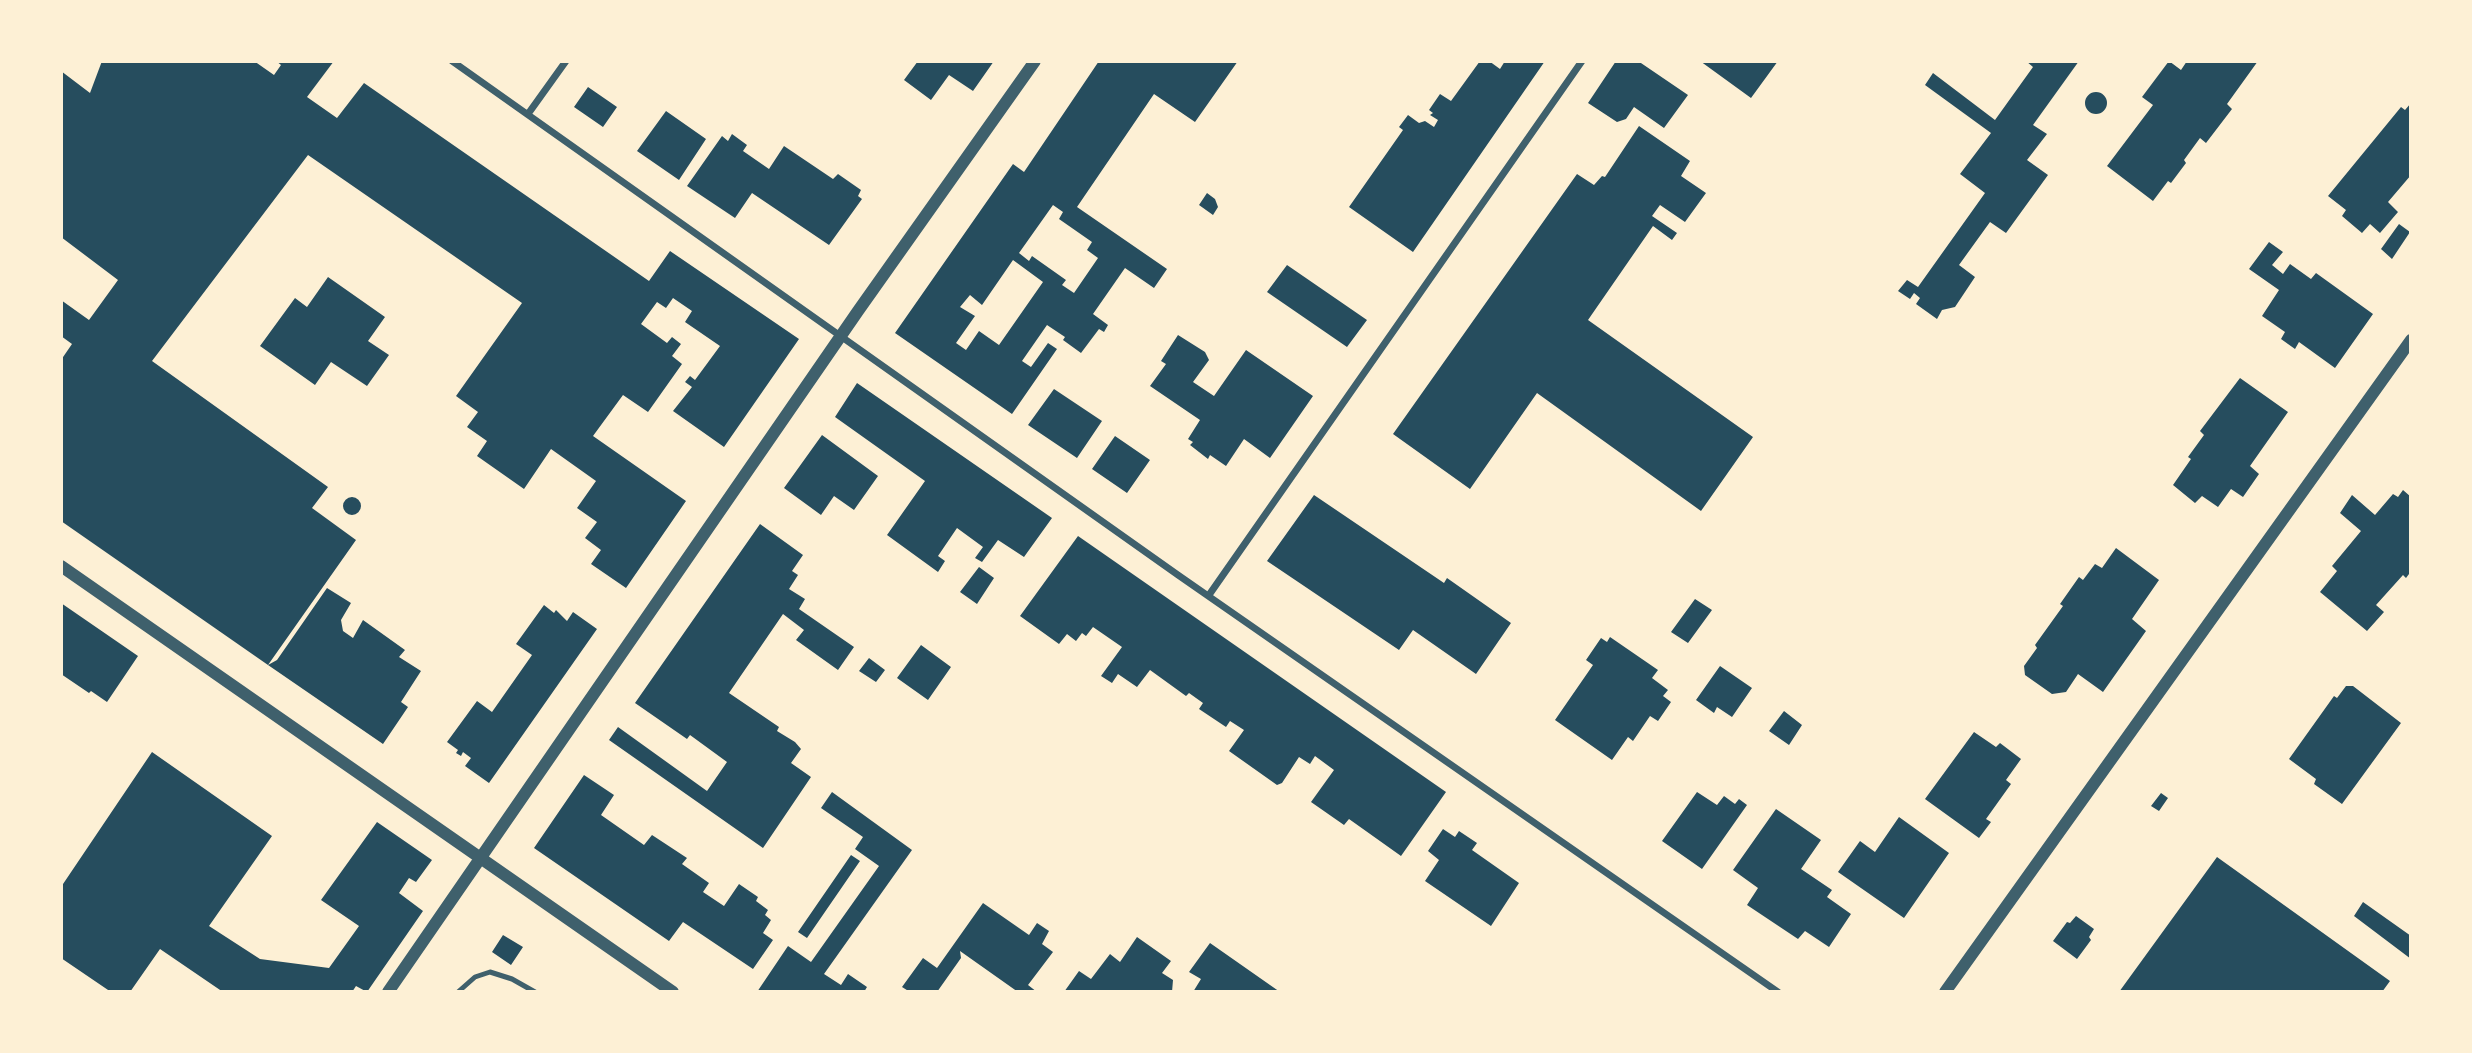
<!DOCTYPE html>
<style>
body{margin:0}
#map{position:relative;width:2472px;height:1053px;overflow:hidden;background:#fdf0d5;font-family:"DM Sans",sans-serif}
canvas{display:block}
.frame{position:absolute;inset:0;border:63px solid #fdf0d5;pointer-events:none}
</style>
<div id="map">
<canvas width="2472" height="1053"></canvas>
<div class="frame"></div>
</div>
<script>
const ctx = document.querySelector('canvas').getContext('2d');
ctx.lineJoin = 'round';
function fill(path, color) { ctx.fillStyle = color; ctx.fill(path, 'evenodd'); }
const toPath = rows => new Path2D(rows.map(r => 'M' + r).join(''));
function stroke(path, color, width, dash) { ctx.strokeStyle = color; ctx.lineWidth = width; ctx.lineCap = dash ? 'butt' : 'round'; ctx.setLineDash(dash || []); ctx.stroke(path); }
fill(toPath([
 [102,61,254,61,274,75,281,65,276,61,334,61,307,97,337,118,364,83,649,281,670,251,799,339,724,447,673,411,692,387,685,382,690,376,695,380,720,346,685,322,692,311,673,298,666,308,657,302,641,324,667,343,672,337,681,344,672,356,682,364,648,412,623,395,593,436,686,501,626,588,591,564,601,550,585,538,597,522,577,508,596,481,551,449,524,489,477,456,487,441,467,427,478,412,456,396,522,303,308,155,152,361,328,487,312,508,356,540,268,665,61,521,61,360,72,344,61,336,61,300,89,320,118,280,61,237,61,71,90,93],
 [918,61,994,61,973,91,949,75,931,100,904,80],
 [1099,61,1238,61,1195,122,1154,94,1077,207,1167,269,1154,288,1125,268,1093,314,1108,325,1104,332,1099,329,1081,353,1063,340,1065,337,1047,325,1022,361,1031,367,1048,343,1057,349,1012,414,895,333,1013,164,1024,172],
 [1053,205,1063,212,1059,219,1092,242,1087,250,1098,258,1074,293,1062,285,1066,280,1032,256,1029,261,1019,253],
 [1013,260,1043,282,999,345,979,331,966,350,956,343,975,316,960,307,970,295,982,305],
 [1480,61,1489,61,1500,69,1505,61,1545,61,1413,252,1349,207,1403,130,1399,127,1408,115,1419,123,1425,121,1434,127,1438,120,1430,115,1433,113,1429,110,1440,94,1451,101],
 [1616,61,1638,61,1688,95,1664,128,1634,107,1626,119,1617,122,1588,103],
 [1700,61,1778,61,1751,98],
 [2026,61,2079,61,2033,125,2047,134,2027,160,2048,175,2006,233,1990,222,1959,265,1975,277,1955,307,1942,310,1937,319,1916,304,1920,298,1914,293,1910,299,1898,291,1907,280,1918,287,1985,193,1960,174,1991,133,1925,85,1933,73,1995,120,2033,67],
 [2169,61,2181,70,2187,61,2258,61,2227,104,2232,109,2206,143,2200,138,2184,160,2186,163,2171,183,2168,181,2153,201,2107,166,2153,105,2142,97],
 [588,87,617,107,603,127,574,107],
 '2085 103a11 11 0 1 1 22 0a11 11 0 1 1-22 0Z',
 [2411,103,2411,175,2388,202,2398,212,2380,233,2370,224,2362,233,2342,216,2346,210,2328,196,2401,107,2405,110],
 [666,111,706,139,679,180,637,151],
 [1639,126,1690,161,1681,176,1706,193,1685,222,1660,205,1652,216,1677,233,1672,240,1653,226,1588,320,1753,437,1701,511,1537,393,1470,489,1393,434,1577,174,1594,185,1602,176,1605,177],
 [732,134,747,145,743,151,769,169,784,146,833,179,838,174,861,190,858,196,862,199,829,245,752,193,735,218,687,186,722,136,728,141],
 [1207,193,1215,199,1218,207,1213,215,1199,205],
 [2399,224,2410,232,2392,259,2381,249],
 [2269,242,2283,252,2272,265,2283,274,2290,264,2311,279,2316,273,2373,314,2335,368,2299,342,2295,349,2281,339,2285,332,2262,316,2279,290,2249,269],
 [1287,265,1367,320,1347,347,1267,292],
 [328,277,385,317,368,341,389,355,367,386,331,362,315,385,260,346,295,298,307,307],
 [1178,335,1205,352,1209,360,1193,382,1214,396,1246,350,1313,396,1270,458,1244,439,1226,466,1210,455,1208,459,1190,445,1193,442,1188,439,1200,420,1150,386,1166,364,1161,361],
 [2240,378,2288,412,2250,466,2259,474,2243,497,2231,489,2218,507,2202,496,2195,503,2173,485,2191,459,2188,457,2204,435,2200,431],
 [857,383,1052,518,1024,557,998,540,982,562,975,558,983,547,957,528,938,556,945,561,938,572,887,535,925,481,835,417],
 [1054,389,1102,421,1077,458,1028,425],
 [822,435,878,476,854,510,834,496,821,515,784,488],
 [1115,436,1150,460,1127,493,1092,469],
 [2403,490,2411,497,2411,576,2409,574,2406,578,2403,575,2376,605,2384,612,2367,631,2320,592,2337,571,2332,566,2361,531,2340,513,2352,495,2375,515,2393,494,2398,497],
 [1314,495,1444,583,1447,578,1511,623,1476,674,1413,630,1399,650,1267,561],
 '343 506a9 9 0 1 1 18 0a9 9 0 1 1-18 0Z',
 [760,524,803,555,792,571,798,575,789,589,805,599,799,609,854,647,838,670,796,640,804,630,783,614,729,693,779,727,777,731,795,742,801,749,791,763,811,777,763,848,609,740,618,727,707,791,727,762,690,735,687,739,635,703],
 [1078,536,1446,792,1401,856,1349,819,1344,825,1311,802,1334,770,1315,756,1310,764,1299,757,1282,783,1277,785,1229,751,1244,730,1230,721,1226,727,1199,709,1203,703,1189,693,1186,696,1150,670,1137,687,1118,674,1112,683,1101,676,1122,647,1093,627,1086,636,1082,633,1076,641,1067,634,1059,644,1020,616],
 [2116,548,2159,580,2132,619,2146,631,2103,692,2078,674,2066,692,2052,694,2025,675,2024,666,2037,648,2035,645,2063,606,2060,604,2079,577,2083,580,2095,564,2102,568],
 [979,567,994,578,977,604,960,592],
 [327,588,351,603,341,620,343,631,353,638,363,620,405,650,399,657,421,671,401,702,408,707,383,744,268,665,277,660],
 [1695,599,1712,610,1688,643,1671,632],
 [61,603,138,656,107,702,91,691,89,693,61,674],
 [544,605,554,613,556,610,567,621,573,612,597,629,489,783,465,766,471,758,463,752,461,756,456,753,458,750,447,742,477,701,492,712,532,655,516,644],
 [1610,637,1658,670,1652,678,1668,690,1663,696,1671,702,1658,721,1650,716,1633,741,1628,737,1612,760,1555,720,1593,665,1586,660,1601,638,1607,642],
 [921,645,951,667,928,700,897,678],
 [869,658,885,670,876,682,859,671],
 [1720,666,1752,688,1732,717,1717,707,1714,713,1696,700],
 [2346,686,2353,686,2401,723,2342,804,2314,784,2316,779,2289,759,2334,696,2337,698],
 [1784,711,1802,725,1789,745,1769,731],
 [1974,732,1996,747,2000,743,2021,759,2006,780,2011,784,1986,819,1991,822,1979,838,1925,799],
 [152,752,272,836,209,926,260,959,329,968,359,926,321,900,377,822,432,860,416,882,409,878,399,893,423,911,367,992,356,986,352,992,223,992,160,949,130,992,111,992,61,958,61,887],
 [584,775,614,795,601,815,644,845,652,835,687,858,682,864,709,883,703,892,724,906,739,884,758,897,756,901,768,910,765,915,771,920,763,933,773,940,753,969,683,922,669,941,534,848],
 [832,792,912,850,824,974,841,985,848,974,867,987,864,992,757,992,788,946,811,962,879,866,855,849,863,837,821,808],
 [1697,792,1717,805,1724,796,1735,804,1739,799,1747,805,1702,869,1662,841],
 [2161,793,2168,798,2159,811,2151,806],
 [1776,809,1821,840,1801,869,1832,890,1827,897,1851,914,1829,947,1805,931,1798,939,1747,905,1758,888,1733,870],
 [1899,817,1949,853,1904,918,1838,872,1860,841,1875,852],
 [1443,829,1455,837,1459,831,1477,843,1472,850,1519,883,1491,926,1425,881,1439,860,1428,851],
 [851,855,860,861,807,938,798,932],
 [2217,857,2390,981,2382,992,2119,992],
 [2363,902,2411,936,2411,959,2354,916],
 [983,903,1029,935,1037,923,1049,931,1042,944,1053,952,1028,985,1037,992,1018,992,960,951,961,958,937,992,910,992,902,987,923,958,937,968],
 [2076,916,2094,929,2089,937,2091,940,2077,959,2053,941,2067,922,2070,923],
 [503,935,523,947,511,965,492,952],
 [1137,937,1171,961,1162,973,1173,980,1172,992,1064,992,1079,971,1091,979,1110,954,1120,962],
 [1210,943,1280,992,1193,992,1201,979,1189,972]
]), '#264d5e');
stroke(toPath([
 [458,992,475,977,490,972,512,979,535,992]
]), '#3f606c', 5);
stroke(toPath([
 [452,61,1178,575,1778,992],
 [528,114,566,61],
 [1209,595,1582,61]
]), '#3f606c', 7);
stroke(toPath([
 [61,566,673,992],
 [388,992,858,311,1035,61],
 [1945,992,2411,340]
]), '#3f606c', 12);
</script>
